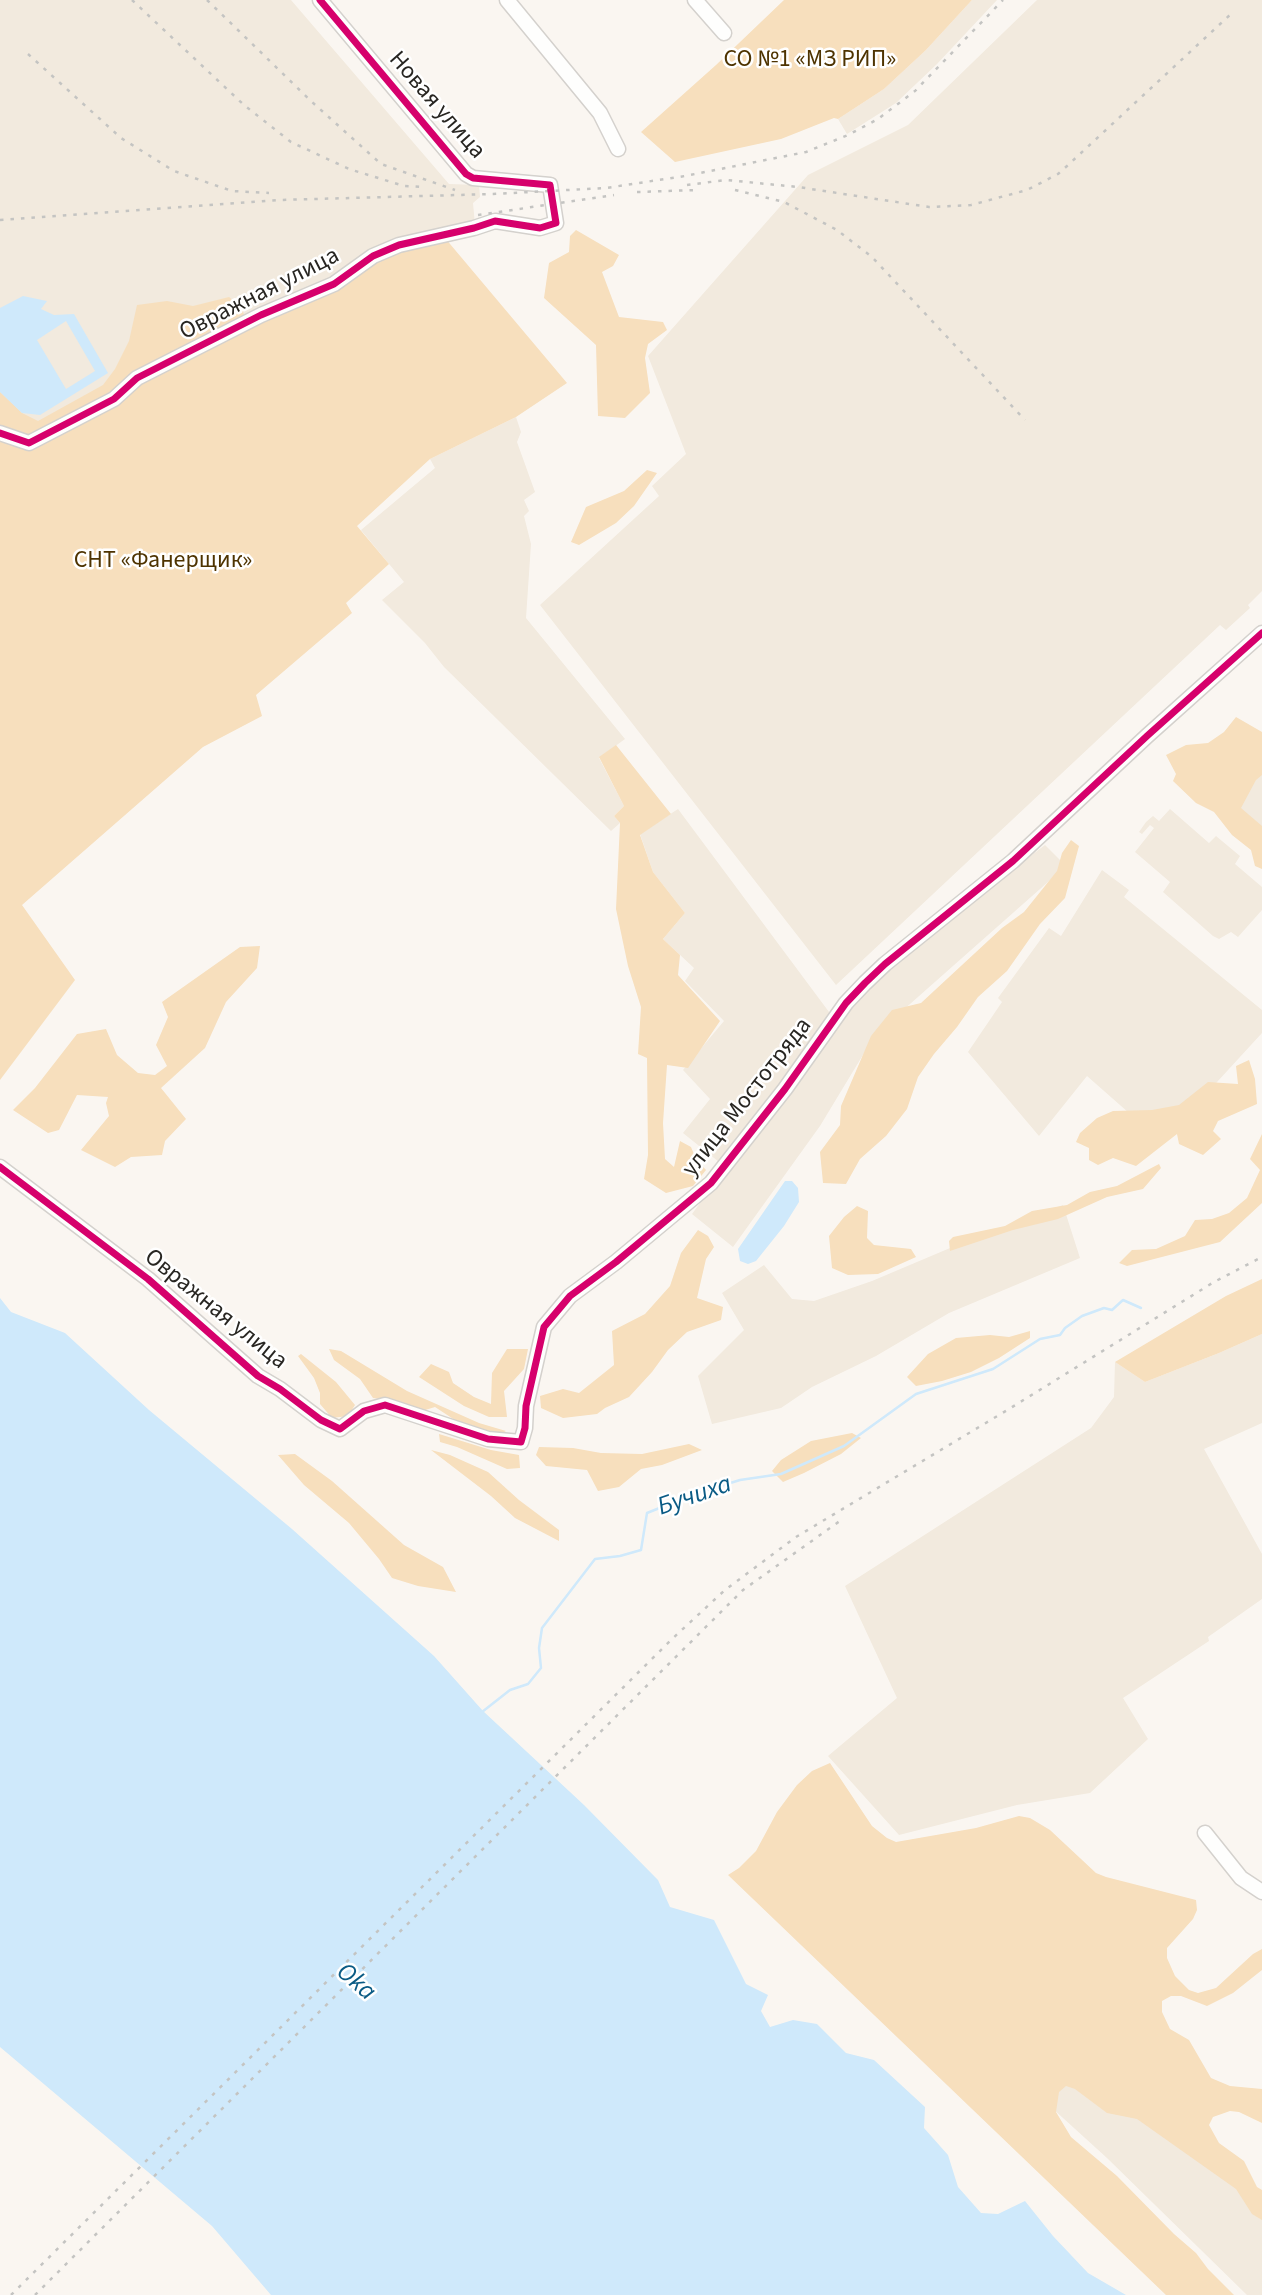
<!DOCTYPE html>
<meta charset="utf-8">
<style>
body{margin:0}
canvas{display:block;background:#faf6f1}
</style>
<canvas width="1262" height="2295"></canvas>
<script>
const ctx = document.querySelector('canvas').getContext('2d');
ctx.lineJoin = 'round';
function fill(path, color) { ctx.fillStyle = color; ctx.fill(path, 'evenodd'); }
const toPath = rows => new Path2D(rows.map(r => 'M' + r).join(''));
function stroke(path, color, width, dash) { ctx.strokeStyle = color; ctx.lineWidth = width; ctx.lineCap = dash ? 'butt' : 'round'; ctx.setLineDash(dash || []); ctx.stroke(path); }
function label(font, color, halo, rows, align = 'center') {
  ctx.font = font + ' "Source Sans 3",sans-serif'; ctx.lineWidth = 5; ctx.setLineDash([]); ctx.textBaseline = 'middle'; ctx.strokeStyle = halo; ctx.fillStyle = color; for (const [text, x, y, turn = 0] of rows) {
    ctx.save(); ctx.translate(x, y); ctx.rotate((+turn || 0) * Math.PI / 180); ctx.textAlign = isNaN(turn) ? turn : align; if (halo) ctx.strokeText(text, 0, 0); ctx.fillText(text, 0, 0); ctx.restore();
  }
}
fill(toPath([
 [0,0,291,0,449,184,479,185,480,197,473,203,475,225,401,241,328,284,27,436,0,426],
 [972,0,997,0,937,64,896,103,847,134,838,119,884,89,926,50],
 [1037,0,1262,0,1262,591,1248,605,1250,608,1226,630,1220,625,836,985,540,605,659,496,652,486,686,454,648,356,808,175,908,125],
 [516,417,521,432,517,442,535,492,524,500,529,511,524,516,531,544,526,618,625,739,599,758,624,806,614,816,620,823,611,831,444,667,425,643,382,600,404,582,361,530,435,468,430,459],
 [1262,769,1262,848,1227,807],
 [678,809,832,1016,719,1162,683,1133,710,1099,683,1070,724,1021,685,981,694,968,663,939,685,913,653,872,640,834],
 [1170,809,1209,843,1216,836,1240,856,1235,864,1262,887,1262,910,1238,937,1231,932,1219,939,1213,936,1163,892,1170,882,1135,852,1154,828,1150,825,1142,834,1139,832,1146,822,1153,816,1159,821],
 [1045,845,1066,866,875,1035,820,1126,733,1247,692,1214,846,1005,928,934],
 [1102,870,1129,890,1124,897,1262,1010,1262,1033,1162,1142,1087,1076,1039,1136,968,1052,1002,1002,998,998,1049,928,1061,936],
 [1063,1205,1080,1258,949,1313,876,1356,812,1387,781,1408,712,1424,698,1376,744,1330,722,1293,764,1265,792,1299,814,1301,872,1281,969,1240],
 [1262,1334,1262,1423,1204,1449,1262,1554,1262,1599,1208,1637,1209,1641,1123,1698,1148,1739,1090,1793,1017,1805,899,1835,828,1756,897,1698,845,1586,1091,1428,1114,1397,1115,1362,1145,1382,1219,1353],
 [1002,1948,1262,2208,1262,2295,1247,2295,1107,2158,942,2008]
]), '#f2eade');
fill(toPath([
 [784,0,972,0,926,50,884,89,838,119,834,118,781,139,675,162,641,132,716,65],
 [576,230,619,255,613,266,602,272,619,317,663,322,667,330,648,344,645,358,650,393,625,418,598,416,596,345,544,298,549,263,569,252,570,236],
 [445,238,567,383,516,417,430,459,357,526,389,564,346,603,352,613,256,695,262,716,203,747,22,905,75,980,0,1080,0,439,25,450,115,406,144,382,264,320,310,301,385,257],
 [229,297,241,307,245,317,107,398,27,436,0,426,0,392,22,413,38,421,103,385,115,369,129,341,137,305,167,301,193,306],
 [647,470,657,473,634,506,616,523,579,545,571,542,586,507,624,491],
 [1236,717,1262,732,1262,775,1256,780,1241,808,1262,826,1262,869,1255,866,1251,850,1232,835,1214,812,1196,803,1173,781,1176,774,1166,755,1186,745,1208,743,1224,732],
 [616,745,671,814,640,835,653,872,685,913,663,939,680,955,678,975,720,1021,688,1068,667,1065,663,1123,665,1159,674,1167,680,1141,691,1147,696,1159,706,1170,693,1186,666,1193,644,1179,648,1155,647,1058,638,1054,641,1007,628,966,616,909,620,823,614,816,624,806,599,757],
 [1071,840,1079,846,1065,898,1040,924,1007,971,978,997,957,1027,934,1054,918,1077,907,1109,886,1136,860,1159,846,1184,823,1183,820,1152,840,1125,841,1106,871,1036,892,1010,921,1003,1002,928,1024,912,1057,871,1062,853],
 [260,946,257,968,226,1002,205,1048,161,1088,186,1119,165,1141,162,1155,131,1157,115,1167,81,1150,109,1116,106,1103,108,1097,77,1095,59,1130,48,1133,13,1110,35,1088,77,1034,106,1029,117,1055,138,1073,155,1075,167,1066,156,1045,168,1017,162,1002,240,947],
 [1249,1060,1255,1079,1257,1104,1218,1121,1213,1131,1221,1139,1203,1155,1179,1144,1177,1134,1136,1166,1113,1158,1098,1165,1089,1160,1089,1148,1076,1142,1080,1133,1097,1118,1113,1111,1152,1110,1179,1105,1208,1082,1238,1084,1236,1066],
 [1262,1134,1262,1203,1220,1242,1127,1266,1119,1263,1132,1250,1156,1249,1185,1236,1195,1220,1212,1219,1229,1213,1247,1198,1260,1170,1250,1159],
 [1159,1164,1161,1168,1143,1189,1107,1197,1058,1219,1013,1230,950,1251,949,1241,953,1237,1005,1226,1032,1211,1067,1205,1090,1192,1117,1186],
 [857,1206,868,1211,867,1238,874,1245,911,1249,916,1257,878,1274,848,1275,832,1268,829,1236,844,1217],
 [698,1230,708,1236,714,1247,706,1259,697,1298,723,1307,721,1320,687,1332,668,1350,652,1372,629,1397,605,1408,597,1414,563,1418,541,1408,540,1396,563,1389,579,1393,614,1365,612,1331,645,1314,670,1286,681,1253],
 [1262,1279,1262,1334,1219,1353,1145,1382,1115,1362,1226,1296],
 [1030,1331,1030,1338,999,1358,971,1372,942,1381,916,1386,907,1377,928,1354,956,1338,990,1335,1009,1337],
 [329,1349,341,1351,407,1391,479,1423,506,1431,497,1436,467,1428,435,1407,422,1411,380,1399,373,1398,360,1379,334,1360],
 [507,1349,528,1349,524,1369,504,1391,507,1417,489,1417,464,1406,419,1377,431,1364,449,1372,453,1383,474,1397,491,1404,492,1373],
 [301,1354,336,1382,355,1405,348,1416,332,1418,320,1404,320,1393,314,1378,298,1356],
 [852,1433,861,1438,841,1454,804,1473,783,1482,772,1471,781,1460,811,1441],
 [439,1434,491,1450,519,1455,520,1468,507,1469,457,1447,440,1442],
 [689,1444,702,1450,662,1465,641,1469,619,1487,598,1491,587,1470,546,1466,536,1455,539,1447,573,1448,601,1453,642,1454],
 [431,1450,450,1455,488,1472,519,1500,559,1530,559,1541,515,1518,491,1496],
 [295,1454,332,1481,404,1545,443,1567,456,1592,418,1586,392,1578,379,1559,349,1523,304,1485,278,1455],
 [830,1763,872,1826,887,1838,896,1842,976,1828,1019,1816,1030,1818,1050,1830,1096,1873,1106,1877,1196,1900,1197,1910,1193,1919,1167,1948,1167,1958,1175,1976,1189,1990,1198,1993,1216,1988,1253,1954,1262,1949,1262,1970,1233,1993,1207,2006,1181,1996,1171,1996,1162,2001,1162,2012,1170,2029,1189,2040,1211,2078,1230,2086,1262,2089,1262,2123,1239,2112,1230,2111,1213,2117,1209,2125,1219,2143,1244,2161,1257,2187,1262,2190,1262,2220,1252,2214,1236,2189,1137,2119,1107,2113,1075,2089,1066,2086,1059,2092,1056,2112,1071,2137,1117,2176,1174,2234,1196,2253,1208,2269,1234,2295,1166,2295,728,1875,739,1868,756,1851,777,1812,797,1785,812,1771]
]), '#f7dfbd');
fill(toPath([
 [23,296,47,301,41,309,54,315,74,314,108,373,40,415,22,413,0,392,0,308],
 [66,321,95,371,66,389,37,340],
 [785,1181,792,1181,798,1188,799,1202,784,1226,756,1261,748,1264,740,1261,738,1249],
 [0,1298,11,1312,65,1333,149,1410,292,1529,434,1656,483,1711,584,1805,658,1880,670,1907,714,1920,746,1984,768,1995,761,2011,770,2027,793,2020,817,2024,846,2053,874,2060,925,2107,924,2128,948,2155,958,2187,981,2213,998,2214,1025,2201,1053,2236,1088,2273,1126,2295,271,2295,212,2226,0,2047]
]), '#cfe9fb');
stroke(toPath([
 [482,1712,510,1690,528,1684,541,1668,539,1648,542,1628,595,1559,620,1556,641,1550,647,1513,692,1495,740,1480,781,1474,844,1446,916,1394,993,1369,1040,1339,1060,1335,1065,1328,1082,1316,1104,1308,1112,1310,1123,1300,1141,1308]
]), '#cfe9fb', 2.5);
const minor = toPath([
 [507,0,600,113,618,149],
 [695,0,724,33],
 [0,433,29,443,114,399,137,378,261,315,334,284,373,256,399,245,474,228,495,221,540,228,556,223,550,185,473,178,466,174,320,0],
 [0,1167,148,1279,258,1376,280,1389,321,1420,340,1429,364,1411,385,1405,488,1439,521,1442,525,1428,526,1406,544,1327,570,1296,616,1262,711,1183,785,1089,846,1003,865,983,885,964,1013,861,1147,736,1262,633],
 [1205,1833,1241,1878,1262,1892]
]);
stroke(minor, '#d4d1cd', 17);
stroke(minor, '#fefefd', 14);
stroke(toPath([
 [132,0,244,105,291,142,349,169,404,186,423,187],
 [207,0,312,102,381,164,455,190],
 [28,54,121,138,174,171,232,191,269,193],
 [687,185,726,180,798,187,929,207,971,205,1027,190,1058,174,1067,166,1232,13],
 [735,190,784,202,837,230,872,257,1025,420],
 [637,192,697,190],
 [478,215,614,195],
 [0,220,279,200,493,194,606,188,685,176,806,152,848,135,878,119,915,91,1003,0],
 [11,2295,672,1639,725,1590,796,1537,1009,1409,1214,1282,1262,1257],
 [35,2295,743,1590,844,1518]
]), '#c4c4c2', 2.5, [3.5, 7]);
stroke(toPath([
 [0,433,29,443,114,399,137,378,261,315,334,284,373,256,399,245,474,228,495,221,540,228,556,223,550,185,473,178,466,174,320,0],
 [0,1167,148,1279,258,1376,280,1389,321,1420,340,1429,364,1411,385,1405,488,1439,521,1442,525,1428,526,1406,544,1327,570,1296,616,1262,711,1183,785,1089,846,1003,865,983,885,964,1013,861,1147,736,1262,633]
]), '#d6006c', 7);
label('24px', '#4e3300', '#fff', [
 ["СО №1 «МЗ РИП»",810,61],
 ["СНТ «Фанерщик»",163,562]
]);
label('24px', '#282622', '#fff', [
 ["Новая улица",436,106,49],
 ["Овражная улица",260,295,-27],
 ["улица Мостотряда",748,1098,-52],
 ["Овражная улица",215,1310,39]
]);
label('italic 26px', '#0a5b85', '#fff', [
 ["Бучиха",695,1497,-19],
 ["Oka",355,1983,41]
]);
</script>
